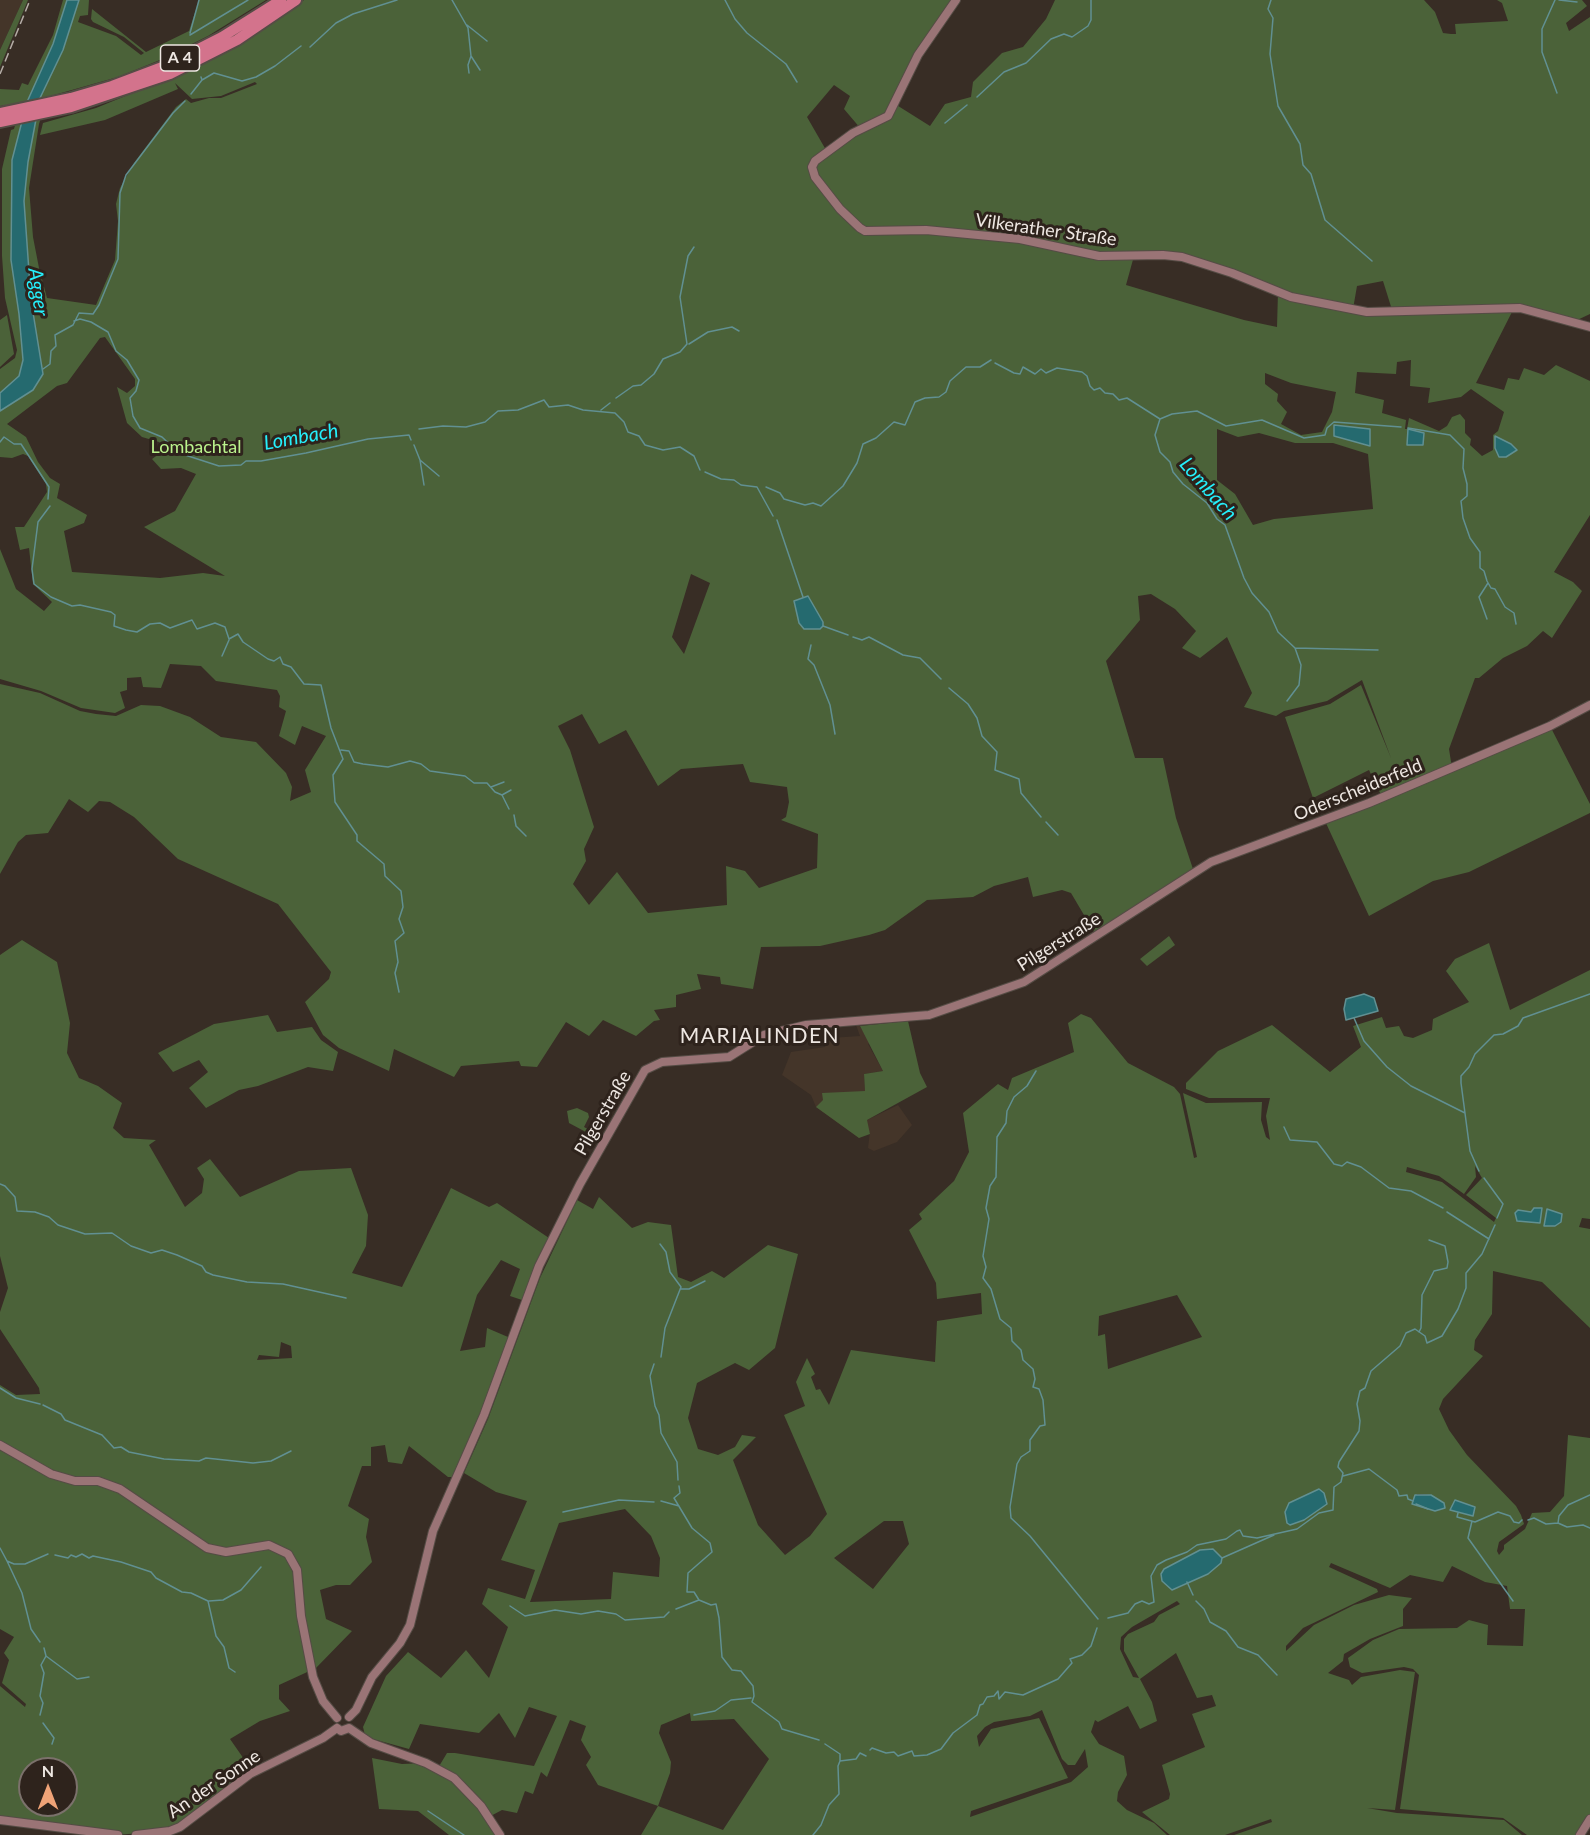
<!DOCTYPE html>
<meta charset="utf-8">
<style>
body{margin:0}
#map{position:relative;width:1590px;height:1835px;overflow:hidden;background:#382d25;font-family:Lato,sans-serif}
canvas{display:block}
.north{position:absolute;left:18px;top:1757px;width:60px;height:60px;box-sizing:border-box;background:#2e231c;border:2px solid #7b716b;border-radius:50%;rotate:0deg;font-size:16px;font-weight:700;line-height:24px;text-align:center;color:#eee7e2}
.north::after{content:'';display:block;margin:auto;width:21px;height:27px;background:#efa377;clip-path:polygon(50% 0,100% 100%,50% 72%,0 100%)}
</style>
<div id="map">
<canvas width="1590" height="1835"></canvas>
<div class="north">N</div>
</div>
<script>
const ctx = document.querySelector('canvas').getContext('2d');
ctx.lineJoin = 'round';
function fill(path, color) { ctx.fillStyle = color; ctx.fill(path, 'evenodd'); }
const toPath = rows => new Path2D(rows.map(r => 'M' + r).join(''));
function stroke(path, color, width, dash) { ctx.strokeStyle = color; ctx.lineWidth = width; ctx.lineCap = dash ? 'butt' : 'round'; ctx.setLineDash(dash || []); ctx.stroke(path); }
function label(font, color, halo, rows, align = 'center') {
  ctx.font = font + ' Lato,sans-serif'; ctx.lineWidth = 6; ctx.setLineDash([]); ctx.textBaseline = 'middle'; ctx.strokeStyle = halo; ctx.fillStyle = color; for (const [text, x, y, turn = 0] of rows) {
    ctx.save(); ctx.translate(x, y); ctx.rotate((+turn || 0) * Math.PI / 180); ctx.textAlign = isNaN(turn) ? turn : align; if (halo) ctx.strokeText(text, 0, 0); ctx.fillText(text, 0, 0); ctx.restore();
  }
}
fill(toPath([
 [0,0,23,0,0,50],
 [856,1025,859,1025,866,1035,870,1043,868,1044,883,1071,864,1074,867,1120,898,1105,912,1125,897,1142,874,1151,868,1148,870,1132,859,1138,816,1107,811,1095,782,1075,791,1052,825,1047,830,1038,860,1036]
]), '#443529');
fill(toPath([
 [23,0,28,0,0,67,0,50],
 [63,0,89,0,88,15,80,16,78,22,116,36,141,55,144,53,124,37,93,22,91,19,92,9,146,52,189,31,199,0,266,0,208,36,160,60,118,77,47,97,39,124,29,188,33,237,39,268,47,298,96,305,115,260,118,221,116,204,120,188,134,163,176,107,186,99,191,103,209,98,221,98,257,84,255,82,221,96,192,99,175,83,178,89,105,120,40,135,43,123,96,108,196,67,304,0,956,0,934,30,895,104,930,126,945,104,971,97,973,82,1002,53,1023,47,1046,19,1055,0,1424,0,1435,12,1443,33,1451,34,1456,34,1455,24,1508,21,1502,3,1497,0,1582,0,1587,6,1566,23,1569,31,1590,17,1590,314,1573,322,1514,308,1476,383,1504,390,1508,378,1519,380,1524,368,1544,375,1556,365,1590,381,1590,515,1554,572,1573,582,1582,591,1552,638,1543,631,1527,646,1503,658,1479,678,1475,678,1449,749,1452,768,1550,726,1590,804,1590,813,1469,872,1433,881,1369,916,1325,821,1382,797,1369,770,1313,798,1285,717,1330,704,1361,685,1391,758,1362,680,1327,701,1284,711,1276,716,1244,707,1252,693,1227,637,1200,658,1182,648,1196,631,1175,609,1151,594,1138,596,1140,620,1106,661,1135,758,1163,758,1176,818,1193,869,1196,871,1097,937,1071,893,1062,890,1033,897,1028,877,994,886,973,897,927,900,885,930,869,935,820,946,761,947,753,989,721,984,720,977,697,974,701,989,676,995,676,1007,654,1010,660,1020,654,1021,636,1036,603,1020,589,1036,566,1022,537,1067,521,1066,519,1061,461,1066,454,1077,394,1049,389,1071,339,1048,323,1035,305,1002,329,979,331,972,278,904,178,859,134,817,110,802,99,801,88,812,69,799,48,833,26,835,18,842,0,874,0,684,40,693,80,711,96,714,116,716,141,705,160,706,190,717,221,737,256,742,286,773,292,787,290,801,311,792,305,770,326,736,302,726,295,745,279,736,286,711,279,707,280,696,277,690,216,681,201,666,170,664,161,688,143,687,141,677,127,678,127,690,120,692,125,708,115,713,81,708,41,691,0,679,0,549,16,589,44,611,52,602,33,584,29,548,20,550,15,527,24,527,47,492,46,484,28,456,23,454,12,458,0,457,0,411,38,384,0,408,0,369,15,358,17,350,5,298,2,256,2,169,11,130,14,129,21,103,0,106,0,89,19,90,22,83,28,85,53,35],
 [834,85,850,96,844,109,861,129,826,150,807,117],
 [1134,256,1197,261,1278,292,1277,327,1244,320,1126,285],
 [1383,281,1393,313,1353,309,1357,286],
 [105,337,135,379,135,386,127,393,117,387,127,423,142,437,159,442,166,449,152,459,161,469,181,468,196,474,175,511,144,527,225,576,203,573,160,578,72,572,64,531,84,523,87,515,57,498,60,484,50,478,38,462,26,437,7,424,57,386,67,383,100,338],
 [1411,360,1410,386,1430,388,1428,403,1461,397,1471,389,1504,412,1498,431,1493,435,1493,450,1482,456,1470,445,1471,439,1465,433,1465,420,1460,414,1452,417,1447,426,1439,431,1409,418,1407,429,1405,429,1406,420,1382,413,1384,400,1355,393,1357,372,1396,374,1397,362],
 [1265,373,1291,383,1336,392,1332,412,1322,432,1301,435,1281,424,1287,412,1277,401,1278,394,1265,384],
 [1217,429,1238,437,1259,433,1295,443,1333,443,1368,454,1373,509,1274,519,1253,525,1235,494,1217,480],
 [691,574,710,583,684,654,672,637],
 [582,714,599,744,626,730,658,786,681,769,743,764,750,782,787,787,789,802,786,817,781,820,818,834,817,868,759,888,745,871,726,866,727,905,648,913,617,872,589,905,573,884,586,861,584,849,594,827,570,750,558,726],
 [7,315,14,354,0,367,0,320],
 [1169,936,1175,945,1147,966,1140,959],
 [22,940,57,962,70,1023,67,1053,79,1078,98,1086,122,1103,113,1128,124,1138,156,1140,149,1145,185,1207,202,1193,204,1179,197,1168,210,1159,240,1197,299,1171,351,1168,368,1215,366,1246,352,1273,402,1287,451,1188,489,1207,497,1203,549,1238,522,1300,510,1296,520,1269,501,1260,477,1295,460,1351,485,1347,487,1328,508,1337,489,1394,453,1477,448,1477,409,1446,402,1464,388,1462,385,1445,371,1447,371,1466,362,1466,348,1506,369,1519,366,1537,372,1562,350,1585,336,1585,320,1590,326,1619,352,1631,316,1668,279,1685,279,1699,290,1711,260,1721,230,1739,253,1772,175,1830,117,1835,0,1820,0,1686,25,1707,26,1704,2,1683,9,1660,4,1653,14,1637,0,1629,0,1385,16,1395,40,1394,39,1388,0,1329,0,1312,8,1288,0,1256,0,955],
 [281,1342,291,1346,292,1358,257,1360,259,1355,279,1357],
 [30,1769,66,1769,66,1805,30,1805],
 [1489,943,1510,1010,1590,970,1590,1219,1582,1218,1579,1227,1590,1229,1590,1328,1542,1282,1493,1271,1492,1314,1475,1340,1474,1350,1483,1356,1443,1399,1439,1409,1449,1430,1467,1455,1516,1506,1521,1515,1524,1524,1499,1542,1497,1551,1499,1555,1504,1549,1504,1545,1525,1529,1532,1513,1550,1512,1564,1496,1568,1435,1590,1438,1590,1814,1576,1835,1527,1835,1503,1818,1400,1809,1419,1675,1413,1669,1404,1667,1362,1673,1350,1667,1348,1658,1373,1640,1399,1629,1457,1628,1469,1620,1488,1625,1487,1645,1523,1646,1525,1609,1510,1609,1507,1586,1485,1582,1452,1566,1443,1582,1410,1575,1390,1588,1331,1563,1329,1567,1377,1589,1378,1592,1303,1628,1286,1646,1286,1651,1314,1625,1354,1605,1389,1595,1412,1598,1403,1609,1403,1626,1370,1639,1344,1654,1343,1661,1328,1673,1349,1680,1352,1685,1361,1677,1400,1670,1415,1672,1395,1810,1367,1808,1397,1813,1504,1820,1522,1835,1234,1835,1272,1822,1271,1819,1225,1835,1170,1835,1142,1812,1169,1799,1170,1794,1162,1765,1205,1747,1192,1714,1216,1706,1212,1695,1197,1698,1176,1653,1140,1679,1152,1702,1157,1721,1140,1729,1128,1706,1098,1722,1095,1720,1091,1732,1099,1744,1124,1756,1127,1775,1118,1792,1117,1801,1127,1810,1154,1823,1167,1835,641,1835,658,1806,598,1785,586,1765,591,1757,581,1740,586,1726,570,1720,547,1777,541,1772,533,1794,525,1791,517,1813,502,1810,485,1819,495,1835,449,1835,418,1811,379,1809,372,1758,402,1764,426,1763,438,1768,447,1753,455,1753,534,1766,557,1716,529,1707,515,1738,499,1713,479,1733,420,1724,409,1749,373,1739,365,1735,363,1727,386,1676,408,1652,441,1678,466,1650,489,1678,508,1627,482,1604,488,1588,525,1599,535,1570,501,1560,527,1501,496,1492,464,1473,488,1419,540,1278,577,1200,593,1209,599,1197,632,1228,648,1222,671,1225,678,1277,691,1282,712,1271,724,1278,768,1245,798,1254,775,1348,749,1370,735,1363,697,1383,688,1418,698,1449,718,1455,735,1447,742,1435,756,1437,733,1460,758,1525,785,1555,810,1536,827,1514,784,1415,805,1406,796,1382,807,1358,815,1374,811,1377,816,1390,820,1389,829,1405,851,1350,935,1362,937,1321,982,1314,981,1293,937,1299,936,1283,909,1230,922,1219,919,1214,954,1181,969,1152,963,1113,998,1084,1008,1090,1012,1078,1074,1052,1068,1023,1081,1014,1091,1018,1128,1063,1174,1087,1180,1094,1194,1158,1197,1157,1183,1093,1206,1103,1262,1102,1261,1120,1266,1137,1270,1140,1266,1116,1270,1098,1209,1098,1186,1089,1186,1083,1218,1051,1272,1025,1330,1072,1361,1047,1353,1026,1382,1017,1386,1028,1399,1026,1404,1036,1413,1038,1432,1030,1433,1019,1469,1002,1446,971,1455,959],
 [1475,1166,1482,1178,1466,1195,1496,1218,1494,1222,1442,1182,1406,1172,1407,1167,1439,1176,1464,1194,1476,1177],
 [1177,1295,1202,1337,1108,1369,1105,1334,1098,1336,1099,1316],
 [1417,1494,1431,1495,1435,1511,1412,1504],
 [625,1509,651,1536,660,1558,659,1577,613,1572,611,1599,530,1602,559,1523],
 [884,1521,903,1521,909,1544,873,1589,834,1558],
 [1197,1551,1200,1577,1178,1588,1172,1565,1193,1556],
 [1177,1601,1180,1604,1159,1615,1154,1622,1128,1634,1124,1639,1124,1651,1139,1678,1133,1677,1120,1649,1121,1637,1132,1627],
 [1042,1710,1062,1759,1068,1765,1075,1765,1085,1749,1088,1767,1071,1782,970,1817,971,1811,1068,1778,1039,1718,991,1729,979,1747,977,1736,985,1727,994,1722,1030,1716],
 [690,1713,691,1721,734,1719,769,1759,723,1830,658,1806,670,1773,671,1762,659,1733,661,1725],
 [268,1015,277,1032,312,1027,321,1040,338,1052,333,1071,308,1067,258,1086,239,1090,206,1108,189,1088,208,1072,199,1060,173,1072,158,1053,214,1024],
 [908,1021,920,1073,927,1087,867,1120,870,1134,859,1138,816,1107,823,1100,822,1093,865,1091,864,1074,883,1071,860,1026],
 [577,1108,588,1113,589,1117,584,1127,601,1136,599,1139,569,1123,567,1111]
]), '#4b6239');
const water = toPath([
 [67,0,79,0,63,50,40,98,28,162,24,201,31,300,43,374,33,390,0,411,0,393,19,376,23,360,19,314,11,260,12,160,27,102,53,44,67,0],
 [1334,425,1370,429,1370,446,1334,436,1334,425],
 [1408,429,1424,433,1423,445,1407,445,1408,429],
 [1495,436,1511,444,1517,450,1506,457,1499,457,1495,448,1495,436],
 [808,596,823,622,823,626,820,629,804,629,799,623,794,601,808,596],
 [1364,994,1374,998,1378,1011,1346,1020,1344,1009,1346,999,1364,994],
 [1534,1208,1542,1208,1540,1223,1517,1221,1515,1213,1518,1210,1531,1212,1534,1208],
 [1547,1209,1562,1214,1561,1222,1555,1226,1544,1226,1547,1209],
 [1319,1489,1324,1493,1327,1504,1304,1520,1290,1525,1287,1523,1285,1512,1289,1503,1319,1489],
 [1415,1495,1431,1495,1444,1503,1445,1508,1435,1511,1412,1504,1415,1495],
 [1455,1500,1475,1507,1473,1516,1450,1510,1455,1500],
 [1213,1549,1222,1558,1221,1563,1208,1574,1172,1590,1162,1581,1161,1574,1164,1569,1200,1550,1213,1549]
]);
fill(water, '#256a6f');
stroke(water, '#619092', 1.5);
stroke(toPath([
 [452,0,468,28,471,56,468,65,469,73],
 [725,0,735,19,747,33,786,64,797,82],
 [1271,0,1268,9,1273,18,1270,54,1278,106,1300,144,1303,165,1311,174,1325,220,1372,261],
 [1555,0,1542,29,1542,52,1557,93],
 [1559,0,1577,2],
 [467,25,487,41],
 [190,33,199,0],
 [190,35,248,0],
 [310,47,336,23,353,14,397,0],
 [471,56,480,70],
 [202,80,214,73,242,81,256,77,275,66,301,46],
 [191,94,202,80,201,77],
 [977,97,1004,72,1026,63,1051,39,1064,34,1072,37,1088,26,1091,20,1091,0],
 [945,123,967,105],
 [74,321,80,319,91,322,108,332,116,351,127,360,139,380,136,391,130,398,133,416,140,428,162,437,179,453,219,466,241,465,246,461,261,461,306,453,368,439,409,435,411,440],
 [689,344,708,332,732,327,739,331],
 [995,363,1014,373,1020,374,1023,367,1035,374,1041,369,1046,373,1057,368,1082,372,1087,376,1090,386,1094,390,1100,388,1105,393,1113,394,1119,400,1127,398,1160,419,1155,435,1160,452,1170,462,1173,472,1183,484,1207,503,1217,519,1225,525,1244,578,1252,593,1269,612,1278,632,1295,648,1378,650],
 [43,369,50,364,51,351,56,346,55,335,73,325,79,313,93,314,99,305,118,259,120,193,126,175,173,113,185,101],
 [616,398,633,386,641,385,654,374,663,359,680,352,687,344,680,297,688,256,694,247],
 [601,410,610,403],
 [1160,419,1172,414,1197,411,1226,426,1262,420,1304,438,1325,435,1327,428,1334,422,1401,427],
 [1408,428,1450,435,1464,449,1463,468,1467,484,1467,496,1461,501,1463,518,1470,538,1480,552,1480,568,1484,571,1487,581,1491,588,1495,589,1505,607,1514,613,1516,624],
 [419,429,443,426,466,427,485,422,498,411,518,410,544,400,549,407,568,405,583,410,615,413,624,422,628,432,639,436,645,445,663,450,680,447,694,456,700,470],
 [0,442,4,437,14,444,21,444,49,487,48,499],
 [414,445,420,460,439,476],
 [420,460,424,485],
 [705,472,721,479,734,480,741,485,757,487,773,516],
 [766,487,780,493,784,499,805,505,813,503,821,506,843,486,857,463,863,444,876,438,894,422,905,425,915,402,925,398,939,397,946,392,950,381,966,367,980,367,991,360],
 [50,506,38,522,32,569,34,584,51,597,72,606,80,605,111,612,115,615,114,626,126,630,137,632,150,624,160,623,170,628,192,620,197,629,215,623,225,627,229,639,238,634,243,642,268,659,274,661,280,657,283,664,291,667,304,684,321,685,331,728,343,759,333,775,335,802,357,835,357,841,384,864,385,876,401,891,403,907,399,919,404,933,395,941,398,962,395,973,399,992],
 [777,520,803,597],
 [1487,619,1479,597,1488,583],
 [823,626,848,635],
 [853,637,862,640,869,637,903,655,920,658,941,679],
 [811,645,808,659,814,665,830,705,835,734],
 [222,656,229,640],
 [949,688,968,704,977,718,982,736,997,752,995,770,1019,779,1021,793,1041,817],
 [1287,701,1299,685,1301,665,1295,648],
 [341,750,349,751,354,762,363,764,388,767,410,761,421,764,430,771,465,776,474,783,487,783,495,792,502,795,509,809],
 [491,787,504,782],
 [502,795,511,790],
 [514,815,516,826,526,836],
 [1046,822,1058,835],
 [1354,1018,1364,1041,1387,1067,1411,1086,1465,1113],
 [1036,1071,1027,1086,1014,1097,1007,1111,1006,1123,997,1137,996,1177,990,1186,986,1208,989,1219,983,1256,986,1267,983,1278,991,1289,1000,1319,1011,1328,1012,1341,1021,1350,1023,1360,1033,1369,1035,1379,1033,1387,1039,1389,1043,1400,1045,1425,1040,1426,1030,1440,1030,1451,1021,1457,1017,1464,1010,1507,1011,1518,1030,1536,1098,1619],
 [1284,1127,1290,1140,1317,1142,1334,1164,1342,1166,1347,1162,1361,1167,1389,1188,1411,1191,1443,1208],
 [1479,1171,1470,1151,1461,1083,1461,1076,1469,1067,1475,1054,1494,1035,1503,1034,1518,1026,1523,1018,1590,994],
 [1484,1178,1503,1204,1497,1218],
 [0,1184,5,1186,15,1197,17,1211,35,1212,49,1217,58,1225,85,1234,112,1233,131,1246,151,1253,162,1250,177,1255,202,1266,206,1272,213,1275,247,1282,283,1284,346,1298],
 [1447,1212,1489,1239],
 [660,1244,666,1252,670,1272,681,1287,665,1328,661,1357],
 [681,1289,689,1289,705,1281],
 [1419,1332,1421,1328,1422,1295,1434,1271,1447,1268,1448,1262,1445,1246,1429,1240],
 [654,1364,650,1376,655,1406,659,1415,661,1433,677,1462,678,1480],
 [0,1388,16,1398,40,1404],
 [43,1405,61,1414,65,1420,102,1435,114,1448,121,1447,129,1452,164,1459,199,1461,206,1458,253,1463,271,1461,291,1451],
 [1343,1476,1369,1469,1397,1490,1399,1496,1407,1495,1408,1499,1413,1501],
 [679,1486,680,1493,674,1498,692,1528,710,1543,712,1552,688,1573,687,1592,694,1592,699,1600,711,1605,716,1604,719,1618,722,1657,732,1670,741,1671,753,1686,754,1696,752,1702,779,1722,782,1729,819,1740],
 [661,1501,679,1506],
 [1416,1504,1428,1509],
 [563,1512,619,1500,654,1502],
 [1458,1513,1457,1517,1475,1522,1498,1512,1510,1516,1514,1522,1519,1523,1522,1520],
 [1528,1520,1534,1518,1546,1524,1558,1523,1567,1527,1583,1525,1590,1528],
 [1472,1521,1468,1538,1513,1601],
 [1558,1523,1559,1516,1568,1505,1590,1495],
 [0,1548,7,1561,14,1564,25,1564,48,1554],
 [55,1555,68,1558,71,1555,76,1557,82,1554,89,1558,93,1556,121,1562,151,1572,156,1578,182,1592,191,1593,208,1601,216,1636,224,1647,229,1668,235,1672],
 [1222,1558,1274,1535],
 [7,1561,22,1593,31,1629,40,1642],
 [1187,1582,1193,1595],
 [209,1601,223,1600,241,1590,261,1567],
 [1196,1601,1204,1609,1210,1622,1226,1631,1238,1647,1258,1655,1277,1675],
 [510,1606,525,1616,555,1610,581,1614,598,1611,616,1614,625,1620,664,1617,669,1612],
 [676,1609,699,1600],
 [1108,1618,1128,1613,1135,1604,1142,1601,1149,1604,1154,1602,1151,1576,1157,1565,1166,1560,1187,1552,1197,1545,1226,1539,1237,1531,1240,1530,1243,1536,1257,1538,1297,1529,1319,1513,1333,1510,1334,1487,1341,1482,1343,1473,1338,1467,1339,1462,1359,1431,1360,1421,1357,1404,1360,1391,1365,1388,1371,1371,1400,1346,1406,1333,1415,1329,1425,1336,1427,1343,1442,1336,1458,1309,1466,1288,1466,1273,1482,1254,1495,1225],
 [44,1648,46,1656,77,1679,89,1677],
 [40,1715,43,1703,40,1696,44,1673,41,1665,46,1656],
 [694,1715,715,1711,731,1700,751,1698],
 [43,1723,54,1738,52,1744],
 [825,1744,840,1754,840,1761],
 [870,1750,872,1748,886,1753,894,1752,898,1756,912,1751,914,1756,927,1755,941,1749,953,1733,977,1715,980,1705,983,1704,987,1697,994,1696,998,1691,999,1699,1005,1692,1023,1695,1058,1679,1072,1663,1070,1659,1082,1655,1091,1646,1097,1628],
 [428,1811,464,1835],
 [813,1835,821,1825,829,1805,839,1794,838,1766,840,1761,856,1759,860,1753,866,1756]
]), '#619092', 1.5);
const secondary = toPath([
 [956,0,918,55,888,116,853,133,815,161,812,167,815,177,840,209,860,228,865,231,926,230,1020,239,1099,256,1163,255,1182,257,1232,273,1291,297,1367,312,1520,308,1590,327],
 [0,1445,51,1474,75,1481,98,1481,120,1489,207,1548,226,1552,269,1545,288,1554,297,1570,301,1616,313,1677,323,1701,337,1718],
 [349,1717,356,1710,372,1677,400,1643,410,1625,433,1531,484,1415,539,1266,580,1184,645,1070,662,1062,729,1057,764,1035,806,1025,929,1015,1024,982,1211,862,1369,803,1550,726,1590,705],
 [337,1728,341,1731,349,1728,371,1743,426,1763,454,1778,481,1806,500,1835],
 [0,1820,118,1835],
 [136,1835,170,1831,180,1827,250,1774,323,1738,337,1728],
 [1580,1835,1590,1819]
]);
const highway = toPath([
 [0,113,71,98,112,86,165,66,222,37,281,0],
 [0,122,71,107,170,74,237,40,296,0]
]);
stroke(secondary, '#554c45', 10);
stroke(highway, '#554c45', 14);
stroke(secondary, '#9a7476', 8);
stroke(highway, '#d3738c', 10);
stroke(toPath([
 [0,74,30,0]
]), '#b4aca6', 1.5, [9, 4.5]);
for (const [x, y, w] of [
 [180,58,39]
]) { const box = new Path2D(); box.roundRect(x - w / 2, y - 13, w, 26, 4.5); ctx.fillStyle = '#2e231c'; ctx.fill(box); stroke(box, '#eee7e2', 1.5); }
label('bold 16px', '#eee7e2', null, [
 ["A 4",180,58]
]);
label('18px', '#eee7e2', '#2e231c', [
 ["Vilkerather Straße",1046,230,8],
 ["Oderscheiderfeld",1358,790,-22],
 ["Pilgerstraße",1059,942,-32],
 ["Pilgerstraße",603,1113,-60],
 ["An der Sonne",214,1784,-34]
]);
label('18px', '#bbf38d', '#2e231c', [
 ["Lombachtal",196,447]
]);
label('italic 20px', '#25effb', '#2e231c', [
 ["Agger",38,292,82],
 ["Lombach",301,437,-10],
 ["Lombach",1208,489,49]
]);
ctx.letterSpacing = '1.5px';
label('21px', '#eee7e2', '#2e231c', [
 ["MARIALINDEN",760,1036]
]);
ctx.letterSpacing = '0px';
</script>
